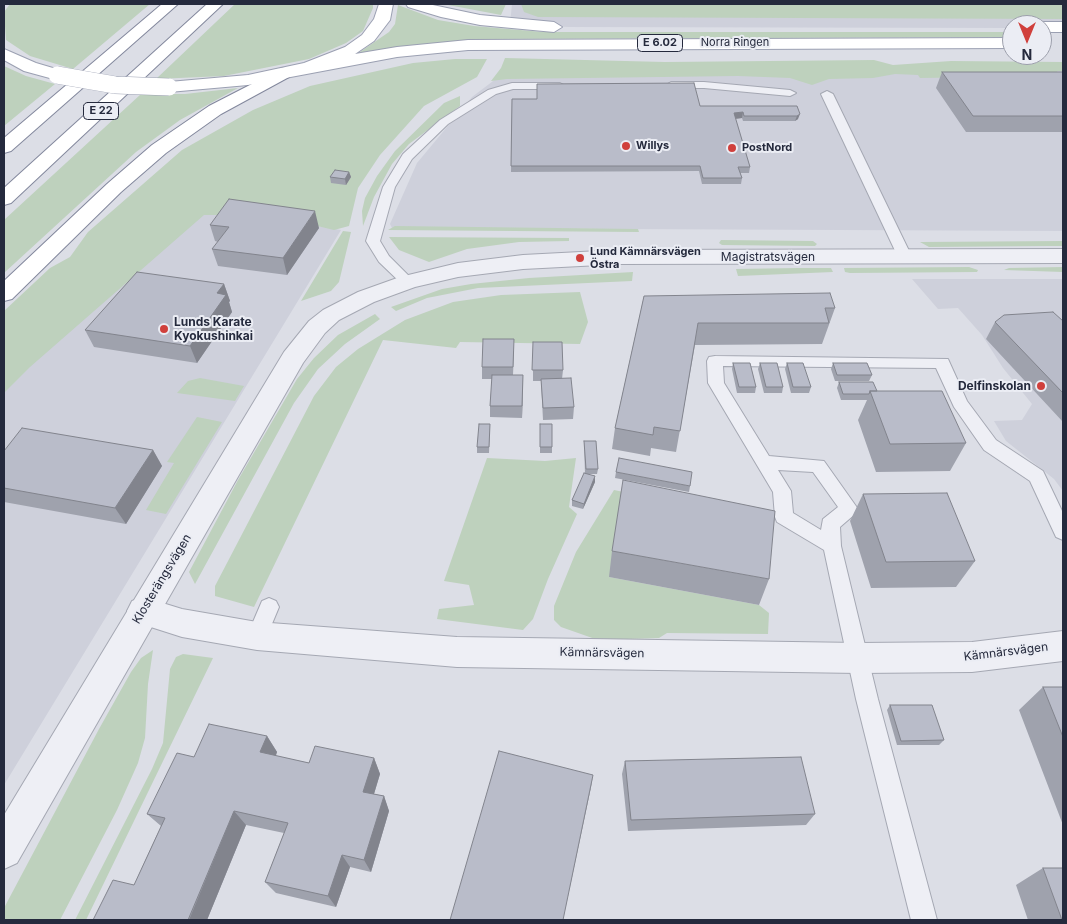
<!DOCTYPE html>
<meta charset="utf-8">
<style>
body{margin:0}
#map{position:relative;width:1067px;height:924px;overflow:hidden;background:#dcdee6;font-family:Inter,sans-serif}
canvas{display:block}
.frame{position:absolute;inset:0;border:5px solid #252a3d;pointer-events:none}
.north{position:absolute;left:1002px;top:15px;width:50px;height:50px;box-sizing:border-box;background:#ebedf4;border:1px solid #9c9fab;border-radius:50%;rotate:180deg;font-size:14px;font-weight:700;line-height:20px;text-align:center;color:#252a3d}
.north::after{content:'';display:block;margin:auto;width:18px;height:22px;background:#d0403c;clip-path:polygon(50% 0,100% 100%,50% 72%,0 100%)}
</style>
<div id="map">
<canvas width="1067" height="924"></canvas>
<div class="frame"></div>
<div class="north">N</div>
</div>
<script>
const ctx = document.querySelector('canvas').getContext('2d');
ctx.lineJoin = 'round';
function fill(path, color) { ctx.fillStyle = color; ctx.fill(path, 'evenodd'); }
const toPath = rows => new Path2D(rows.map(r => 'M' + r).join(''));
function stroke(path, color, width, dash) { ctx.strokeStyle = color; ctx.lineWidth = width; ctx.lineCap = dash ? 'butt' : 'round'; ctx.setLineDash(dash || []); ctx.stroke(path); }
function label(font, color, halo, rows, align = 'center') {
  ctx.font = font + ' Inter,sans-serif'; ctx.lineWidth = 4; ctx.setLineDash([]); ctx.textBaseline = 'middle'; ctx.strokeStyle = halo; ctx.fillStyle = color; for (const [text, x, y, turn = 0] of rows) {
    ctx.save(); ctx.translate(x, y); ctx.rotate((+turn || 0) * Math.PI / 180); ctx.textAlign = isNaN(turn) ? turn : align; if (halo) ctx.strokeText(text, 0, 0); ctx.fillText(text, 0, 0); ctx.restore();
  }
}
fill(toPath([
 [512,4,1063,4,1063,27,1042,27,1042,25,1012,25,1012,28,568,27,510,24],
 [1063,66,1063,231,392,228,390,224,417,163,472,97,505,72],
 [211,205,341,230,4,785,4,383],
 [912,279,1063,279,1063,491,1054,479,1006,441,994,421,1022,420,1032,404,1003,368,982,335,958,308,938,309]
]), '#ced0db');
fill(toPath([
 [10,4,150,4,73,69,30,56,6,40,4,12],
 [235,4,373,4,373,8,363,31,346,43,309,59,224,76,156,79],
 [443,4,506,4,501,15],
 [521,4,1063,4,1063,19,538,17,524,12],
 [398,5,438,20,474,26,543,32,1012,32,1012,37,496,39,405,46,357,54,389,32,395,24],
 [505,58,665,62,874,60,893,65,951,61,1063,62,1063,71,1057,71,1059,76,920,78,918,75,895,74,873,78,829,79,812,85,790,78,738,76,507,79,491,81,501,68],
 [455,59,487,59,477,77,424,106,380,155,358,188,349,226,334,230,305,223,234,215,204,215,30,367,4,393,4,311,50,268,70,257,88,232,182,150,253,110,310,86,413,63],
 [4,66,26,76,55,84,4,126],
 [238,88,180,120,136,152,4,273,4,220,141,94,185,94],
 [460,96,460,106,409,144,392,164,374,197,363,226,362,211,365,198,377,176,395,151,444,103],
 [395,226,638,229,639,232,388,230],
 [343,231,351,232,339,282,331,291,301,301],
 [389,237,569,238,569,241,519,242,467,249,429,262,399,250],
 [721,240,813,241,817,244,815,246,722,245,719,243],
 [1063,241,1063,246,1047,246,929,247,920,242],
 [969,267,978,270,977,272,850,273,845,272,844,268],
 [1063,267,1063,272,1004,270,1009,268],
 [797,268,831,268,833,272,738,276,736,269],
 [633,272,632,281,478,288,427,298,396,311,391,307,442,289,471,284,529,278],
 [580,292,588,322,580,344,460,342,456,348,383,340,254,607,215,596,215,586,314,396,336,367,358,349,405,320,453,302,501,295],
 [375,314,380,319,345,344,318,369,294,403,195,584,189,572,238,480,297,379,314,358,338,335],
 [200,378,244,386,235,401,177,393,188,381],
 [197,417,222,422,166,514,146,510,174,463,167,462],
 [487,458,545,461,576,458,569,507,577,514,548,579,533,619,523,630,437,619,439,609,474,605,469,585,444,581],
 [614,490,753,519,609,577,759,605,769,613,768,634,667,633,659,638,598,640,561,627,554,620,554,606,576,552],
 [153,650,148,684,145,738,138,763,117,810,60,920,4,920,4,908,99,729,131,672,141,658],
 [183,654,213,658,86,920,75,920,152,769,163,743,170,669,176,657]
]), '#bed1bd');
const service = toPath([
 [704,82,790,90,796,93,790,96,704,88,671,88,666,85,671,82,704,82],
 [512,83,560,83,565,86,560,89,513,89,496,94,448,124,412,159,395,187,380,241,389,256,415,282,408,287,403,285,379,262,366,241,383,187,403,154,440,120,488,90,512,83],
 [827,91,833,94,912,257,910,260,905,261,898,257,821,94,827,91],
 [715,356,948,359,967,401,996,440,1043,471,1063,513,1063,540,1056,537,1030,481,984,450,954,407,936,368,723,366,724,383,769,456,824,461,858,509,855,514,840,527,841,546,878,699,937,920,911,920,856,699,824,550,777,522,775,517,773,492,708,383,707,361,709,357,715,356],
 [778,470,813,472,838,507,823,519,821,530,793,513,791,491,778,470],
 [269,598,276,601,279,607,264,643,257,645,250,643,247,636,262,601,269,598]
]);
const minor = toPath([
 [143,597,182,609,257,622,457,637,859,643,972,642,1063,631,1063,661,972,672,859,673,457,667,257,650,182,637,132,621,127,611,132,601,143,597]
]);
const tertiary = toPath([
 [1063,249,1063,263,619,264,523,269,458,277,415,287,374,302,339,320,325,333,303,363,17,863,4,869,4,815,284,352,309,321,323,310,358,292,400,277,458,263,523,255,619,250,1063,249]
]);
const primary = toPath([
 [379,4,393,4,390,20,374,41,355,54,397,47,468,40,1012,38,1012,48,468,50,397,57,248,85,169,92,163,91,160,87,163,83,169,82,248,75,304,63,345,47,362,35,374,19,379,4],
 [406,4,428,4,480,15,554,22,562,27,554,32,480,25,441,17,408,7,406,4],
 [1042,22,1063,22,1063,32,1042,32,1042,25,1036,25,1042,22],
 [4,49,36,63,63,71,65,75,63,79,57,80,24,71,4,60,4,49]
]);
const motorway = toPath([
 [162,4,178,4,11,151,4,153,4,138,162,4],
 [207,4,223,4,11,203,4,205,4,188,207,4],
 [283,68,289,69,291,73,289,77,221,114,166,153,121,192,12,299,4,301,4,281,107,184,152,145,209,106,283,68]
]);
stroke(service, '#a5a8b3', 2);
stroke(minor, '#a5a8b3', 2);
stroke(tertiary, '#a5a8b3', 2);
stroke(primary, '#9ba0b2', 2);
stroke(motorway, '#83889d', 2);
fill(service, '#eeeff5');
fill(minor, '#eeeff5');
fill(tertiary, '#eeeff5');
fill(primary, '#fff');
fill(motorway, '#fff');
const primaryBridge = toPath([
 [57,75,115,85,169,87]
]);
stroke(primaryBridge, '#9ba0b2', 18, []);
stroke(primaryBridge, '#fff', 17);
fill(toPath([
 [942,72,1063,72,1063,132,966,132,936,88],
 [512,99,700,106,797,106,798,119,795,121,743,121,742,118,735,119,750,167,749,173,740,173,742,178,741,184,702,184,699,171,511,172],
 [349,172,351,177,346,185,331,183,330,177],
 [210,225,319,228,287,275,218,266,212,249,218,242,215,241],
 [224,284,230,301,229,302,232,312,197,363,94,347,85,330],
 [644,296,835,308,822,344,695,345,676,452,651,448,650,456,612,449,615,428],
 [1063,321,1063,422,986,339,995,322],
 [533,342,563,370,562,379,574,407,573,419,543,420,541,381,533,381],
 [514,351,513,375,523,375,522,418,490,417,490,406,492,379,482,379,482,367],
 [733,363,756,387,755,393,737,393,732,369],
 [760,363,783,387,782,393,764,393,758,369],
 [787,363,811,387,809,393,791,393,785,369],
 [833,363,872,375,869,381,835,381,831,369],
 [839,382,877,391,966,443,950,471,876,472,858,420,867,400,841,400,837,388],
 [490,424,489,453,477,453,477,447],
 [540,424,552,424,552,453,540,453],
 [584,441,598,469,597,474,589,474,595,482,583,509,572,506,572,500,585,474],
 [153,450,162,466,126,524,4,502,4,451],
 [616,472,690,486,689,492,615,478],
 [863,494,975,561,956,587,871,588,850,521],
 [612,551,769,579,759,605,609,577],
 [1043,687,1063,687,1063,825,1019,710],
 [890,705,944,740,939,745,897,745,887,710],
 [267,736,277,752,276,756,309,763,374,758,380,774,374,794,384,796,389,811,371,872,350,867,336,907,276,893,265,882,284,833,246,825,207,920,93,920,134,885,161,826,147,814],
 [625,761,815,814,806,825,628,831,622,774],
 [1043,868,1063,920,1028,920,1016,885]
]), '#9fa2ad');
fill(toPath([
 [743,112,742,118,733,119,734,113],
 [800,114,798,119,795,121,797,116],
 [349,172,351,177,346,185,345,179],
 [315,211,319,228,287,275,283,258],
 [224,284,230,301,229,302,232,312,197,363,190,346,217,293],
 [523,375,523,387,522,418,522,406],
 [153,450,162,466,126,524,115,508],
 [595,476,595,482,583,509,584,504],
 [267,736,277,752,270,768,260,752],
 [374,758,380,774,370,807,363,792],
 [593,775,591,787,563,920],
 [384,796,389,811,371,872,364,860],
 [234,811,246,825,207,920,189,920],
 [342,855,350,867,336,907,328,896]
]), '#82848d');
const building = toPath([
 [942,72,1063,72,1063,116,973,116,942,72],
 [694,83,700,106,797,106,800,114,797,116,744,116,743,112,734,113,750,167,738,167,742,178,703,178,700,166,511,166,512,99,537,99,537,84,694,83],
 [335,170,349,172,345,179,330,177,335,170],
 [229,199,315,211,283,258,212,249,229,227,210,225,229,199],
 [137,272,224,284,217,293,226,295,190,346,85,330,137,272],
 [830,293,835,308,825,308,829,323,698,323,680,431,654,427,653,435,615,428,644,296,830,293],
 [1053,312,1063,321,1063,393,995,322,1004,315,1053,312],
 [483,339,514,339,513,367,482,367,483,339],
 [533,342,562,342,563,370,532,370,533,342],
 [733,363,750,363,756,387,739,387,733,363],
 [760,363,777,363,783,387,766,387,760,363],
 [787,363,803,363,811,387,793,387,787,363],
 [833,363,867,363,872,375,837,375,833,363],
 [492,375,523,375,522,406,490,406,492,375],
 [571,378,574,407,543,408,541,379,571,378],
 [839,382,873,382,877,391,870,391,869,394,843,394,839,382],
 [870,391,942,391,966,443,890,444,870,391],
 [479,424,490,424,489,447,477,447,479,424],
 [540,424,552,424,552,447,540,447,540,424],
 [22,428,153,450,115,508,4,488,4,451,22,428],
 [584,441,596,441,598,469,586,469,584,441],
 [619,458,692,472,690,486,616,472,619,458],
 [584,473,595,476,584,504,572,500,584,473],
 [623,480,775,511,769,579,612,551,623,480],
 [947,493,975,561,886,562,863,494,947,493],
 [1043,687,1063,687,1063,737,1043,687],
 [890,705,932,705,944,740,901,741,890,705],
 [209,724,267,736,260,752,309,763,315,746,374,758,363,792,384,796,364,860,342,855,328,896,265,882,288,823,234,811,188,920,189,920,93,920,113,880,134,885,165,818,147,814,177,753,194,757,209,724],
 [499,751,593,775,563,920,450,920,499,751],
 [801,757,815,814,631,820,625,761,801,757],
 [1043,868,1063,868,1063,920,1062,920,1043,868]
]);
fill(building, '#b9bcc9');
stroke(building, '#82848d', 1);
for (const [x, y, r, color] of [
 [626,146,5,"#d0403c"],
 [732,148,5,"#d0403c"],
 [580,258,5,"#d0403c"],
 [164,329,5,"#d0403c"],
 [1041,386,5,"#d0403c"]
]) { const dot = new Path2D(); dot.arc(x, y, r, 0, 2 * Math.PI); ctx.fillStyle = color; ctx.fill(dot); stroke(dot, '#ebedf4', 2); }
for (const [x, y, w] of [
 [660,43,45],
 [101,111,35]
]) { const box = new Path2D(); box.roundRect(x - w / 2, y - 8.5, w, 17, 4); ctx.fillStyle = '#ebedf4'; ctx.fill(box); stroke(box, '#252a3d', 1); }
label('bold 11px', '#252a3d', null, [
 ["E 6.02",660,43],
 ["E 22",101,111]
]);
label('11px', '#252a3d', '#ebedf4', [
 ["Norra Ringen",735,43]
]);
label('bold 11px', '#252a3d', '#ebedf4', [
 ["Willys",636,146],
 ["PostNord",742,148],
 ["Lund Kämnärsvägen",590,252],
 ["Östra",590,265]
], 'left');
label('12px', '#252a3d', '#ebedf4', [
 ["Magistratsvägen",768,257],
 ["Klosterängsvägen",162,579,-59],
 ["Kämnärsvägen",1006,652,-7],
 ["Kämnärsvägen",602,653,1]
]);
label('bold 12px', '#252a3d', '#ebedf4', [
 ["Lunds Karate",174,322],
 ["Kyokushinkai",174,336],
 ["Delfinskolan",1031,386,"right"]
], 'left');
</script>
